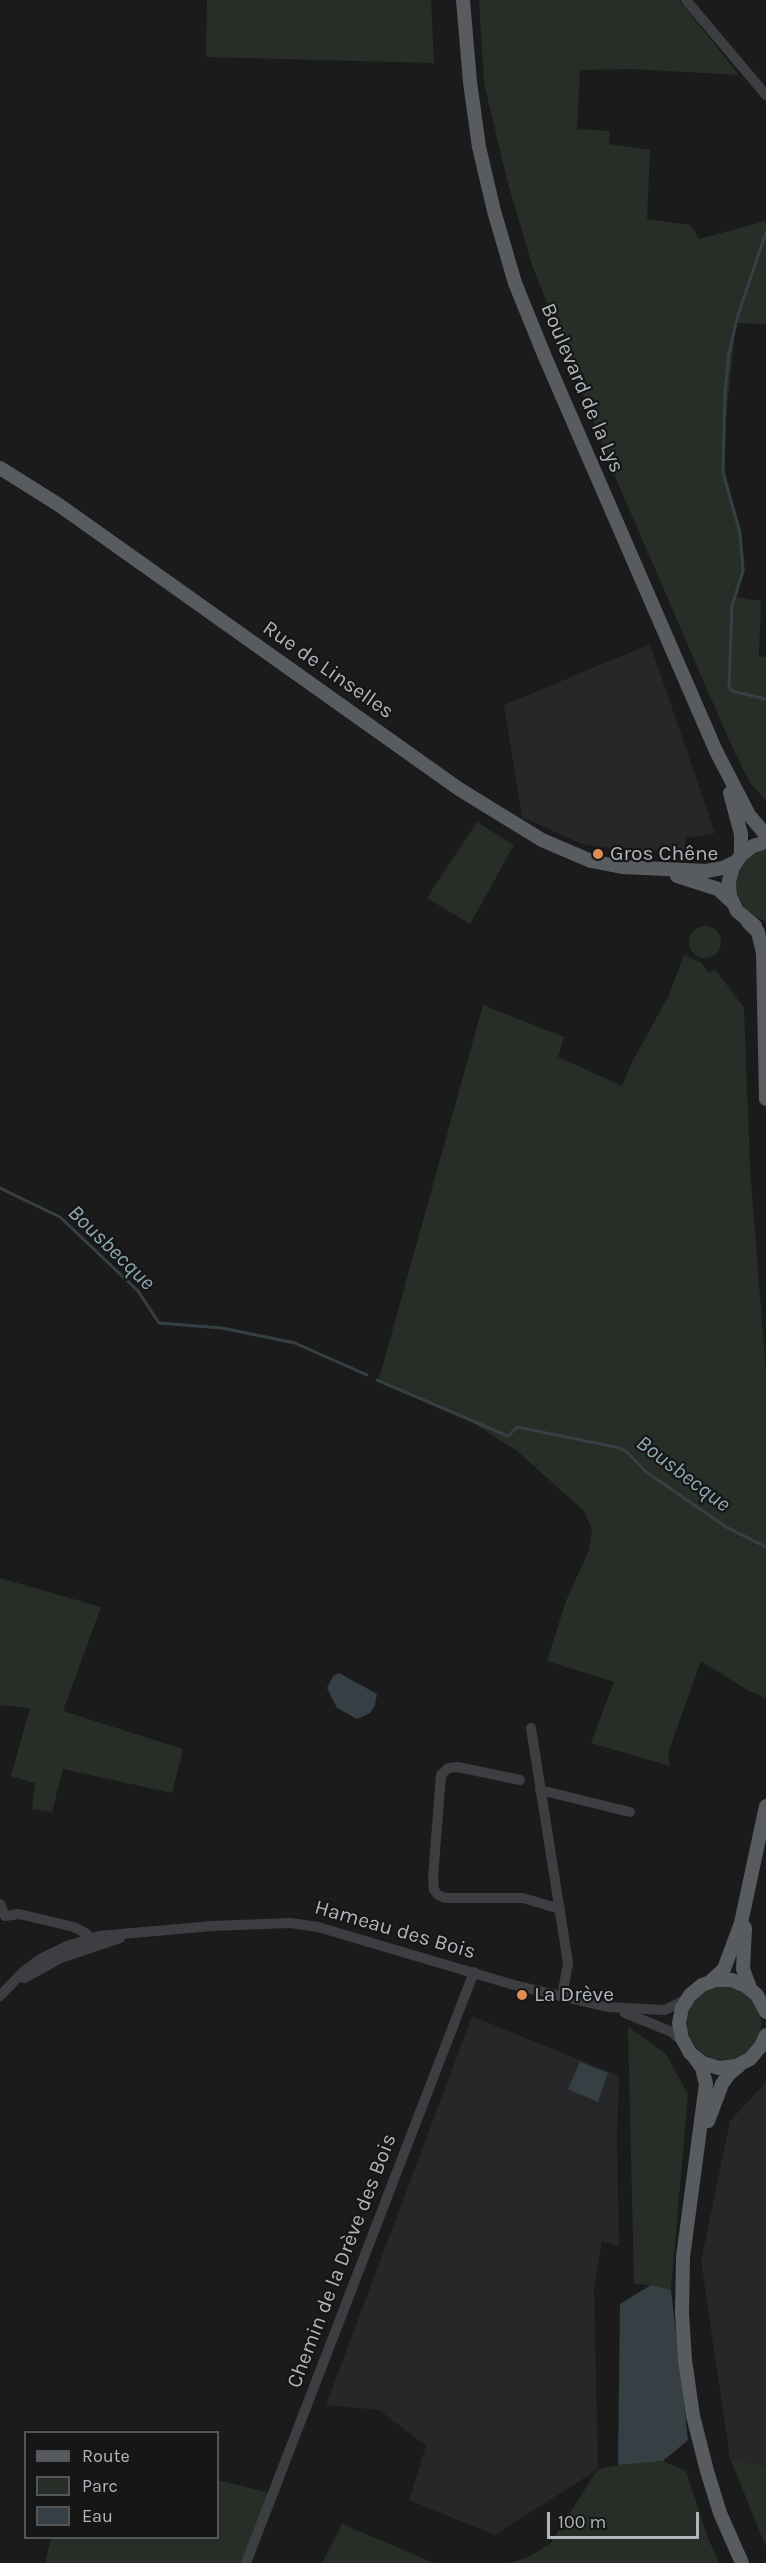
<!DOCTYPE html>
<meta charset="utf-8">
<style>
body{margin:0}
#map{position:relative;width:766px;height:2563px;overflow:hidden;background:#1b1b1c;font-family:Karla,sans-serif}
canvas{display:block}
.legend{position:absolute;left:24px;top:2431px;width:195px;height:108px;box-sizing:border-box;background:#161617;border:2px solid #535658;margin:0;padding:8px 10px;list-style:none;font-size:18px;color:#afb5ba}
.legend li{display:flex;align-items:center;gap:12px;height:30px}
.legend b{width:30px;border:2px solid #535658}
.scale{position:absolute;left:547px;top:2512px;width:152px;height:27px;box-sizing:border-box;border:3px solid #afb5ba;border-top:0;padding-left:8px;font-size:18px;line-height:21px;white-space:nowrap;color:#afb5ba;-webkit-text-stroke:4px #161617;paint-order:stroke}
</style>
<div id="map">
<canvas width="766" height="2563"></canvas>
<ul class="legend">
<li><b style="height:8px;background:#585c60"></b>Route</li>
<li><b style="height:16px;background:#272e27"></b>Parc</li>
<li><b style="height:16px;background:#364044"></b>Eau</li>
</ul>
<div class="scale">100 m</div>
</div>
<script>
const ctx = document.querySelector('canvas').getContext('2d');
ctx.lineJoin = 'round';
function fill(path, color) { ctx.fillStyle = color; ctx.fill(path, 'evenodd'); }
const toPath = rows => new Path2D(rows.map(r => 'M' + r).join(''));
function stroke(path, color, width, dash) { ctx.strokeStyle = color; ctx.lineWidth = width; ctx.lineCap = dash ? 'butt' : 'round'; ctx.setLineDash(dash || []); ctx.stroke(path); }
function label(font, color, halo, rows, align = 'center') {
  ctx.font = font + ' Karla,sans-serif'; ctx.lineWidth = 4.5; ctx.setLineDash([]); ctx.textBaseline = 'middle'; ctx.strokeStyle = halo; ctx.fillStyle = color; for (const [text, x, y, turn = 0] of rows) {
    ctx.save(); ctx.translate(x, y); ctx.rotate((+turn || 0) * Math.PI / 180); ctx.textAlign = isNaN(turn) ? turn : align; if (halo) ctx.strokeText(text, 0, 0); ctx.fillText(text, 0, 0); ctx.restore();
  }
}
fill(toPath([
 [650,644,715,833,686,838,684,852,624,850,582,844,522,817,504,705],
 [472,2016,619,2076,617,2136,619,2247,602,2241,594,2288,598,2469,495,2535,409,2500,426,2446,379,2410,326,2405],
 [766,2082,766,2467,730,2458,701,2261,730,2121]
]), '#272729');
fill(toPath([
 [207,0,431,0,434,63,206,57],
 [479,0,679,0,739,75,631,69,580,70,577,129,610,131,609,144,650,150,647,219,690,225,699,239,766,221,766,324,736,323,722,454,727,490,741,532,745,570,736,597,761,601,759,656,766,657,766,801,749,781,729,740,620,488,532,265,507,180,484,83],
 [477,822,514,845,470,924,427,898],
 [766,848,766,921,752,916,743,906,738,895,736,881,740,869,747,858],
 '689 942a16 16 0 1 1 32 0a16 16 0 1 1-32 0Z',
 [684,955,701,963,709,973,715,969,744,1008,750,1168,766,1373,766,1698,749,1691,701,1661,668,1753,670,1766,591,1743,614,1682,547,1661,566,1601,589,1550,592,1530,584,1511,517,1451,460,1414,379,1379,483,1005,564,1037,558,1057,622,1086,631,1064,669,995],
 [0,1578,101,1607,63,1711,183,1749,172,1793,63,1769,52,1812,32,1809,35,1783,11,1776,30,1708,0,1705],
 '687 2023a37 37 0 1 1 74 0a37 37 0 1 1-74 0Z',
 [628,2027,666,2054,688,2094,671,2290,651,2285,634,2284],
 [730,2458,766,2467,766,2547],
 [663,2461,686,2471,708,2538,719,2563,509,2563,528,2557,550,2544,598,2469,618,2465],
 [218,2480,266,2492,268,2496,241,2563,45,2563,51,2538,218,2538],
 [342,2524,434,2563,322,2563]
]), '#272e27');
fill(toPath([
 [339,1673,377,1694,375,1705,370,1713,357,1719,337,1708,327,1688,333,1676],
 [580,2062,608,2073,598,2102,568,2089],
 [651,2285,671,2290,688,2440,663,2461,618,2465,620,2304]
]), '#364044');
stroke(toPath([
 [766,232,738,315,729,353,725,392,723,472,740,533,743,571,732,606,729,687,732,691,766,699],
 [0,1188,60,1217,138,1291,159,1323,222,1328,295,1343,367,1375],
 [377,1380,508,1436,517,1427,620,1448,627,1452,645,1471,726,1527,766,1547]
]), '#364044', 3);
stroke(toPath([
 [686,0,766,95],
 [531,1728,568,1963,562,1997],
 [520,1780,458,1767,448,1768,441,1775,433,1877,434,1890,438,1895,445,1898,523,1898,560,1909],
 [540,1790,630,1812],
 [0,1904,5,1916],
 [5,1916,19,1914,74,1927,87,1934,90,1944],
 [24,1978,61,1958,120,1938],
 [0,1996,24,1971,42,1958,67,1946,99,1936,212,1926,290,1923,318,1927,514,1985,607,2007,665,2010,687,1999],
 [625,2013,672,2032,684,2043],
 [246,2563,474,1972]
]), '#3c3e41', 10);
stroke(toPath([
 [463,0,470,82,479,147,494,211,515,283,545,357,716,751,749,815,766,835],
 [0,468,59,505,459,789,542,840,591,861,622,867,706,871,723,868,735,862],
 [730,793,741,834,741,855],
 [677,876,718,889,731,901],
 [748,922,758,932,763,953,766,1099],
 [755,926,737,911,730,896,729,881,733,867,741,855,753,846,766,842],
 [745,1928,743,1969,750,1988],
 [711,1981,724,1969,741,1923,766,1806],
 [766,2012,757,1995,746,1986,732,1980,716,1980,702,1985,690,1995,682,2008,679,2023,682,2038,690,2053,703,2063,719,2068,736,2066,750,2059,761,2046,766,2035],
 [694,2057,702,2068,706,2084,683,2257,682,2313,685,2360,693,2416,707,2471,720,2513,742,2563],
 [708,2121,722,2084,729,2074,739,2066]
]), '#585c60', 14);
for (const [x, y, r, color] of [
 [598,854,6,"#dd8e52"],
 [522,1995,6,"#dd8e52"]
]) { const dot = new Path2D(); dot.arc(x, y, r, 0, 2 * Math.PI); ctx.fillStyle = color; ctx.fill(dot); stroke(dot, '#161617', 2); }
label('21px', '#afb5ba', '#161617', [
 ["Boulevard de la Lys",582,388,67],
 ["Rue de Linselles",328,670,35],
 ["Hameau des Bois",395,1930,16],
 ["Chemin de la Drève des Bois",342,2261,-69]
]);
label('21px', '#afb5ba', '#161617', [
 ["Gros Chêne",610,854],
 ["La Drève",534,1995]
], 'left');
label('italic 22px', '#8ba8b0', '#161617', [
 ["Bousbecque",111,1248,44],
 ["Bousbecque",683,1474,37]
]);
</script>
